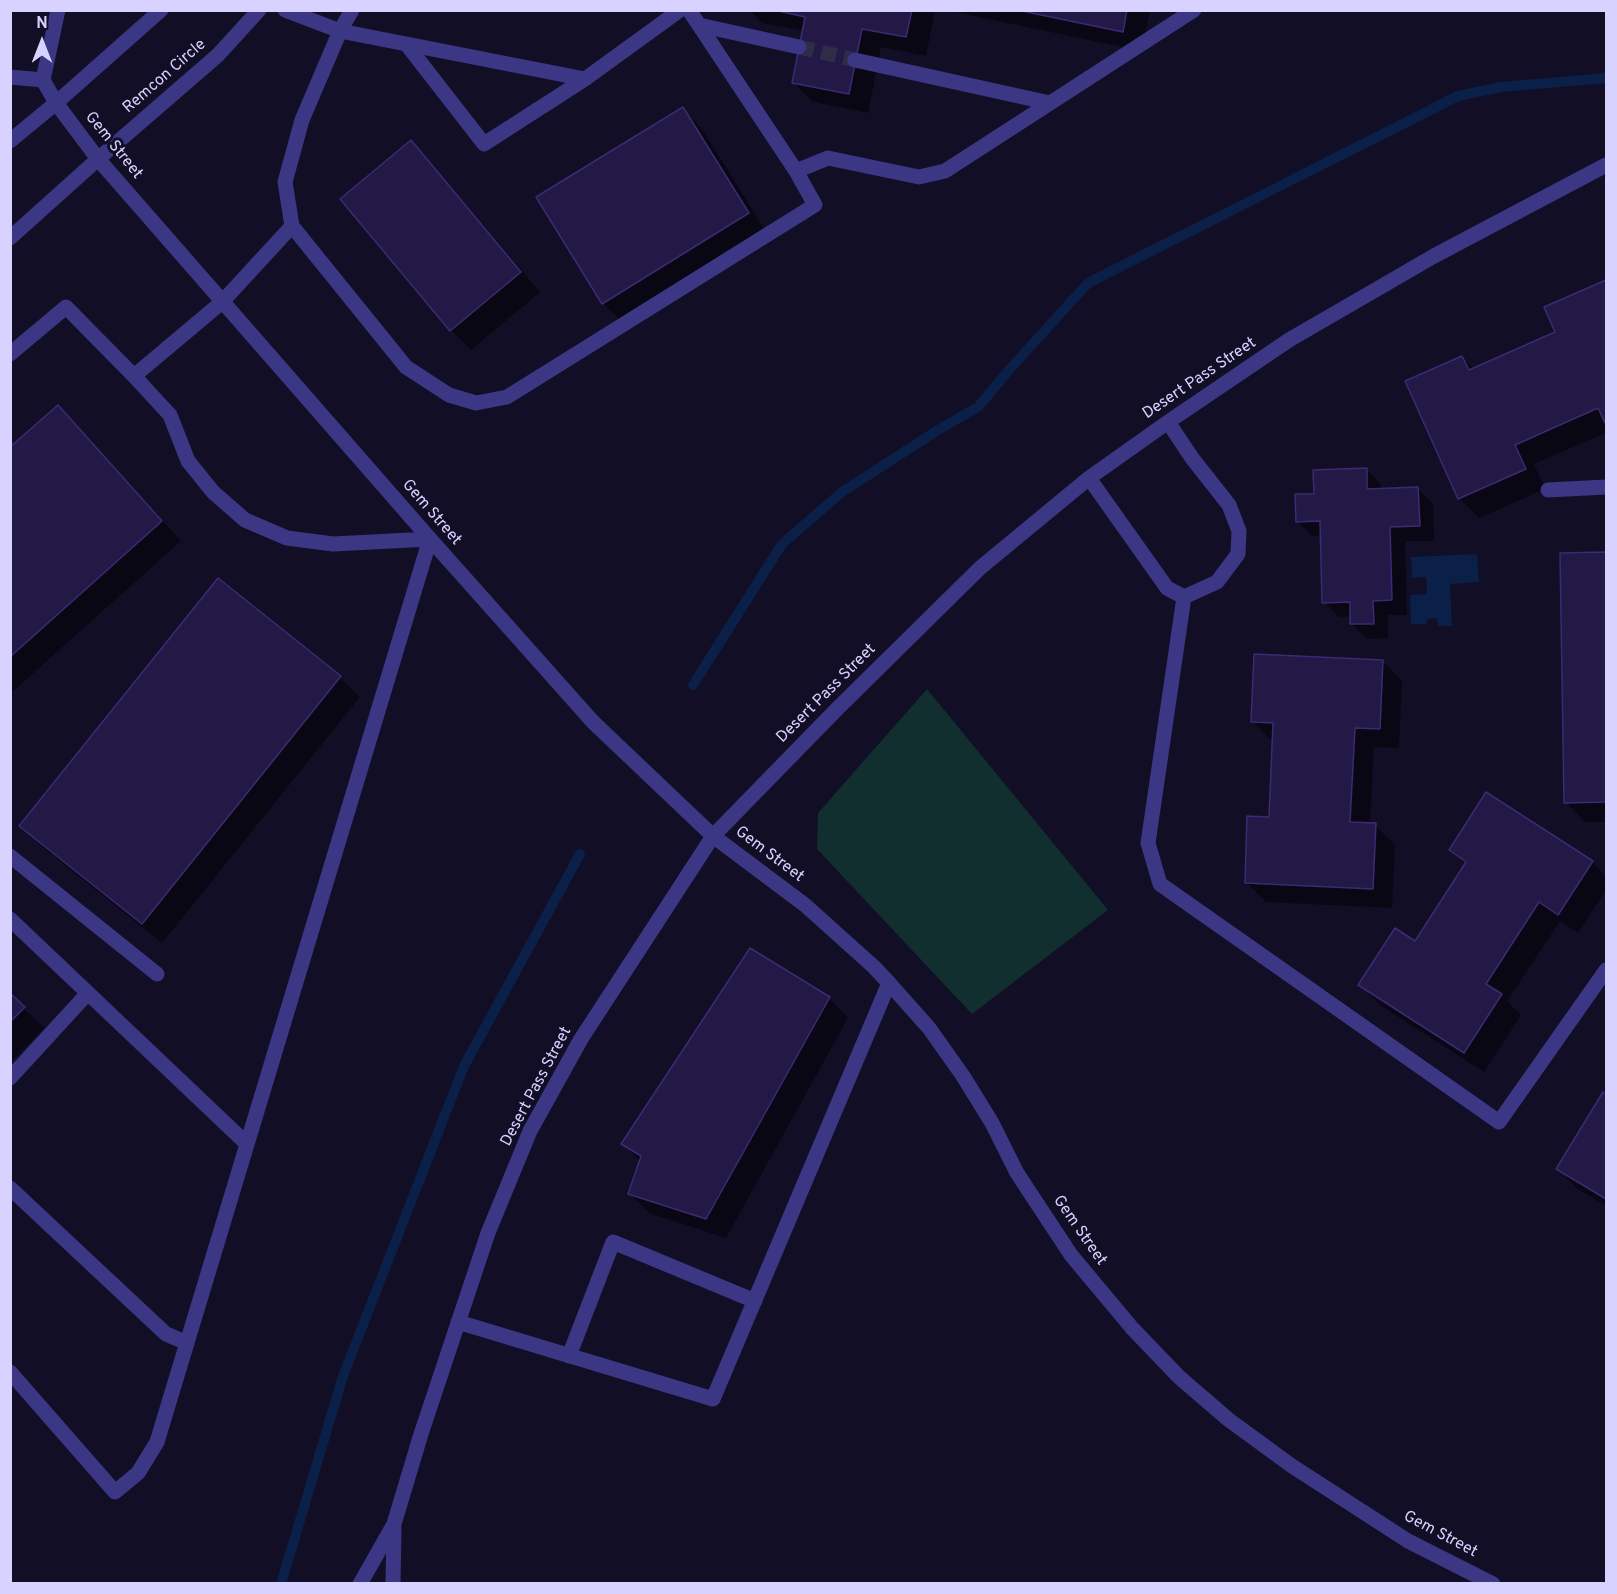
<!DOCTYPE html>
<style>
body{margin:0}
#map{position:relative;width:1617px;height:1594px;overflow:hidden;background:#120e25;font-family:Overpass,sans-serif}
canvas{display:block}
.frame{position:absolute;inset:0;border:12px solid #d7d2ff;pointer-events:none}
.north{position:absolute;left:12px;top:12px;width:60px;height:60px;-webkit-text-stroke:4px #120e25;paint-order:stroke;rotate:0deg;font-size:16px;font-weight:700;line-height:24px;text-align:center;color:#d7d2ff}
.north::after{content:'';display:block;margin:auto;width:21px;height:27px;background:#d7d2ff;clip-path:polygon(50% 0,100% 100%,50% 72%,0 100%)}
</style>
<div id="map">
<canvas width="1617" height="1594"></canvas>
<div class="frame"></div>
<div class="north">N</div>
</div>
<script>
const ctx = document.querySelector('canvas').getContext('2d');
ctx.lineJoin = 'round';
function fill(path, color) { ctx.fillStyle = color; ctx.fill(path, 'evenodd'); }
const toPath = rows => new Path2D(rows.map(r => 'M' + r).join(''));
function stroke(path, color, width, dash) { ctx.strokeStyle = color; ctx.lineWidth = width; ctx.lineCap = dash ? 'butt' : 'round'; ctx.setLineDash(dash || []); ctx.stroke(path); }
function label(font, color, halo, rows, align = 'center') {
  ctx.font = font + ' Overpass,sans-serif'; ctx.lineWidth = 6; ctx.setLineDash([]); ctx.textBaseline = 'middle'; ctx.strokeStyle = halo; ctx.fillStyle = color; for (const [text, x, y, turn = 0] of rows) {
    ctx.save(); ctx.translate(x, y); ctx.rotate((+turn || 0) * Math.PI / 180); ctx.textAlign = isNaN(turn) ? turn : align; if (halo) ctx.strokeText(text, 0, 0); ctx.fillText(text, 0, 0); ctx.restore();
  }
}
fill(toPath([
 [927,689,1108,910,972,1014,817,849,818,813]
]), '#112f2e');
fill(toPath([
 [1477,554,1479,582,1450,584,1452,626,1438,626,1437,618,1427,619,1427,624,1411,624,1410,595,1427,594,1426,577,1412,578,1411,557]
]), '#0a2048');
fill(toPath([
 [749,10,935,10,926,56,881,47,868,113,813,102,793,82,804,31,762,23],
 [945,10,1150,10,1142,51],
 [683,109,702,129,767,233,623,323,603,303],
 [411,142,430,162,540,292,471,350,451,330,342,199],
 [1606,282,1606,433,1534,464,1545,489,1479,518,1459,498,1462,358,1474,369,1557,333,1546,308],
 [57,407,77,426,181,541,10,694,10,449],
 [1366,469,1381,484,1381,490,1418,489,1433,504,1434,541,1405,541,1407,615,1388,615,1388,638,1367,639,1352,624,1352,617,1339,617,1324,602,1322,536,1312,536,1297,521,1316,495],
 [1561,554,1606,554,1606,822,1585,822,1566,802],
 [218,580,340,678,360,697,162,943,40,845,21,825],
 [1383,661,1402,681,1399,748,1374,747,1370,825,1375,825,1395,845,1392,908,1266,902,1246,882,1271,819,1274,741,1272,741,1252,721],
 [1451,850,1592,862,1606,876,1606,890,1578,933,1560,921,1507,1001,1521,1015,1484,1072,1380,1005,1360,985,1415,943,1466,865],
 [10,995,44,1028,10,1063],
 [829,998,848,1018,726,1238,649,1213,629,1193,641,1162,623,1144],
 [1604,1094,1606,1095,1606,1206,1578,1189,1558,1169]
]), '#0007');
stroke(toPath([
 [693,685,782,544,842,492,938,430,978,407,1009,370,1088,283,1458,96,1501,87,1606,78],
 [281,1584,343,1376,464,1066,580,854]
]), '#0a2048', 10);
const building = toPath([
 [774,10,912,10,906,37,862,29,849,94,792,83,805,17,774,10],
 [1017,10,1127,10,1123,32,1017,10],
 [683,107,749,213,602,304,536,197,683,107],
 [411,140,521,272,450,331,340,199,411,140],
 [1606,280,1606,423,1605,423,1598,408,1515,445,1526,469,1458,499,1405,381,1462,356,1469,370,1555,332,1544,307,1606,280],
 [58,405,162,521,10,657,10,447,58,405],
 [1367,468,1367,489,1418,487,1420,526,1390,527,1392,600,1373,601,1374,624,1350,624,1350,602,1322,603,1320,521,1296,522,1295,494,1314,494,1313,470,1367,468],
 [1606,552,1606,802,1564,803,1560,553,1606,552],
 [218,578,341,676,142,924,19,826,218,578],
 [1254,654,1383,660,1380,729,1355,728,1350,822,1376,823,1373,889,1245,883,1247,816,1269,817,1273,723,1251,722,1254,654],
 [1486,792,1593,861,1558,915,1539,902,1486,984,1502,994,1464,1053,1358,985,1395,928,1415,941,1466,862,1449,850,1486,792],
 [750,948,830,997,706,1219,628,1194,641,1156,621,1144,750,948],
 [10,993,25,1007,10,1022,10,993],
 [1603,1092,1606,1094,1606,1199,1556,1169,1603,1092]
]);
fill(building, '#231947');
stroke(building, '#3a2b73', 1.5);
stroke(toPath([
 [799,47,855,60]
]), '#302b46', 15, [15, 8]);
stroke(toPath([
 [285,10,340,31,585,79],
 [352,10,340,31,302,120,285,182,292,226,406,367,449,395,476,403,507,397,815,205,796,171,689,10],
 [699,25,799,47],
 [407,45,484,144,585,79,680,10],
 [855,60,1050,103],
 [10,77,43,80,56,103,98,159,430,539,593,722,713,836,805,905,874,967,889,983,929,1028,963,1076,992,1123,1017,1173,1071,1255,1132,1328,1179,1377,1229,1420,1292,1466,1408,1541,1493,1584],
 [43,80,58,10],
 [10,141,56,103,161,10],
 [796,171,828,158,919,177,945,171,1194,10],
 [10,238,98,159,218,55,259,10],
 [10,354,66,307,134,376,170,415,188,461,213,492,245,520,287,538,333,544,430,539,157,1442,138,1473,115,1492,10,1372],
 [134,376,222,302,292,226],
 [1089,478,1167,588,1184,597,1217,582,1238,554,1239,531,1229,505,1192,458,1168,422],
 [1548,490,1606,487],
 [1184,597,1148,843,1160,884,1499,1122,1606,970],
 [10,856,157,974],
 [10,919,247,1144],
 [10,1078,88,993],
 [10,1188,166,1334,187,1343],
 [458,1322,713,1399,889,983],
 [569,1356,613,1242,755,1301],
 [360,1584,394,1524,421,1434,488,1233,530,1131,581,1039,713,836,836,710,980,568,1089,478,1168,422,1289,340,1434,256,1606,165],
 [393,1584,394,1527]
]), '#3b3785', 15);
label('16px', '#d7d2ff', '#120e25', [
 ["Remcon Circle",165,77,-41],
 ["Gem Street",113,146,51],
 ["Desert Pass Street",1200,379,-34],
 ["Gem Street",431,513,49],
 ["Desert Pass Street",827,694,-45],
 ["Gem Street",769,855,37],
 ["Desert Pass Street",537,1087,-62],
 ["Gem Street",1079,1231,55],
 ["Gem Street",1440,1535,28]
]);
</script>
